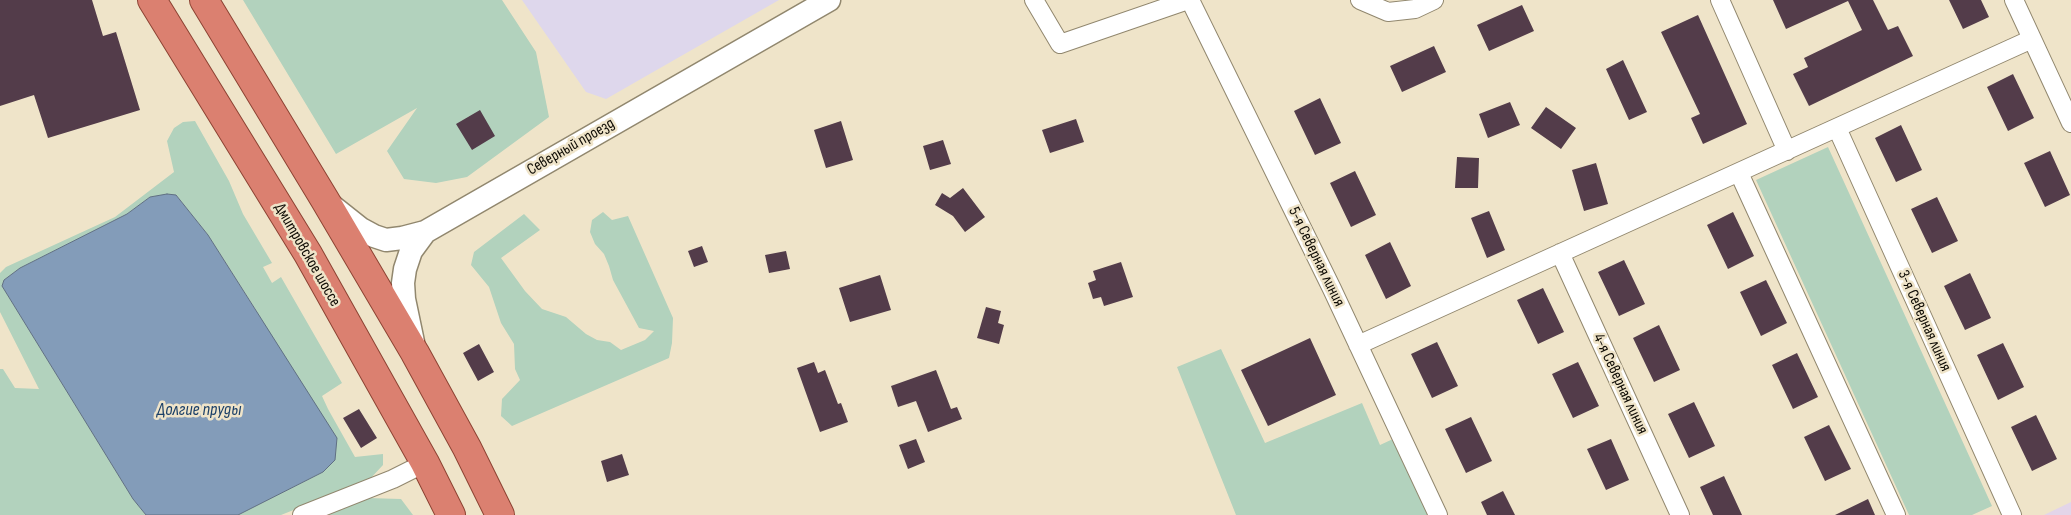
<!DOCTYPE html>
<meta charset="utf-8">
<style>
body{margin:0}
canvas{display:block;background:#efe4c9}
</style>
<canvas width="2071" height="515"></canvas>
<script>
const ctx = document.querySelector('canvas').getContext('2d');
ctx.lineJoin = 'round';
function fill(path, color) { ctx.fillStyle = color; ctx.fill(path, 'evenodd'); }
const toPath = rows => new Path2D(rows.map(r => 'M' + r).join(''));
function stroke(path, color, width, dash) { ctx.strokeStyle = color; ctx.lineWidth = width; ctx.lineCap = dash ? 'butt' : 'round'; ctx.setLineDash(dash || []); ctx.stroke(path); }
function label(font, color, halo, rows, align = 'center') {
  ctx.font = font + ' "Sofia Sans Condensed",sans-serif'; ctx.lineWidth = 5; ctx.setLineDash([]); ctx.textBaseline = 'middle'; ctx.strokeStyle = halo; ctx.fillStyle = color; for (const [text, x, y, turn = 0] of rows) {
    ctx.save(); ctx.translate(x, y); ctx.rotate((+turn || 0) * Math.PI / 180); ctx.textAlign = isNaN(turn) ? turn : align; if (halo) ctx.strokeText(text, 0, 0); ctx.fillText(text, 0, 0); ctx.restore();
  }
}
fill(toPath([
 [522,0,779,0,606,99,586,92]
]), '#ded7ec');
fill(toPath([
 [2071,502,2071,515,2044,515]
]), '#e3d5e9');
fill(toPath([
 [243,0,502,0,536,52,549,117,467,177,436,183,404,179,387,151,417,108,336,154],
 [195,121,229,181,243,214,272,263,263,267,272,283,281,277,342,383,322,396,328,409,355,457,383,454,383,465,369,480,281,515,238,515,323,472,256,310,208,235,176,195,150,197,127,214,20,268,4,280,2,286,133,499,146,515,0,515,0,369,3,369,15,388,39,389,0,312,0,273,6,267,115,217,174,172,167,141,174,128,183,122],
 [1828,147,1992,506,1972,515,1909,515,1756,180],
 [603,212,612,220,628,216,673,318,672,343,669,358,512,426,501,416,502,399,520,380,515,369,514,344,501,323,489,287,471,265,474,252,524,214,540,230,501,258,525,291,542,309,566,317,586,334,597,340,610,342,621,350,645,340,654,331,639,328,613,280,609,266,604,254,595,244,590,232,592,220],
 [1221,349,1265,443,1362,403,1380,445,1393,439,1428,515,1236,515,1177,367],
 [368,498,401,499,413,515,326,515]
]), '#b2d2bd');
const water = toPath([
 [167,194,176,195,208,235,337,438,335,460,323,472,238,515,146,515,133,499,2,286,4,280,20,268,127,214,150,197,167,194]
]);
fill(water, '#839cb9');
stroke(water, '#607083', 1);
fill(toPath([
 [0,0,92,0,103,36,116,32,140,110,48,138,34,95,0,106],
 [1773,0,1873,0,1888,30,1898,26,1913,56,1809,106,1793,74,1808,67,1804,58,1862,30,1848,1,1786,29],
 [1949,0,1981,0,1989,17,1963,29],
 [1522,5,1534,31,1489,51,1477,25],
 [1698,15,1747,124,1703,144,1691,118,1700,114,1661,32],
 [1434,46,1446,72,1402,92,1390,66],
 [1623,60,1647,112,1629,120,1606,69],
 [2013,74,2034,118,2008,131,1987,87],
 [1320,98,1341,143,1315,155,1294,111],
 [1510,102,1520,125,1488,138,1479,114],
 [1546,107,1576,128,1561,149,1531,128],
 [480,110,495,136,472,150,456,124],
 [1076,119,1084,142,1050,153,1042,130],
 [841,121,853,160,826,168,814,130],
 [1901,125,1922,170,1896,182,1875,138],
 [943,140,951,164,930,170,923,146],
 [2050,151,2070,195,2045,207,2024,163],
 [1457,157,1479,158,1478,188,1455,188],
 [1596,163,1608,204,1584,211,1572,170],
 [1355,171,1376,215,1351,227,1330,183],
 [963,188,985,217,965,232,953,216,935,205,942,193,950,198],
 [1937,197,1958,241,1932,253,1911,209],
 [1489,211,1505,250,1487,258,1471,218],
 [1733,212,1754,256,1728,269,1707,225],
 [1390,242,1411,286,1386,299,1365,255],
 [702,246,708,262,694,267,688,251],
 [786,251,790,269,769,273,765,255],
 [1624,260,1645,304,1619,316,1598,272],
 [1121,262,1133,297,1104,306,1101,297,1093,299,1088,283,1096,280,1093,271],
 [1970,273,1991,318,1965,330,1944,286],
 [880,275,891,310,850,322,839,288],
 [1766,280,1787,323,1761,336,1740,292],
 [1543,288,1564,332,1538,344,1517,300],
 [986,307,1001,311,998,323,1004,325,999,344,977,338],
 [1659,325,1680,370,1654,382,1633,338],
 [1310,338,1336,395,1268,426,1241,370],
 [1437,342,1458,386,1432,398,1411,354],
 [2003,343,2024,387,1998,400,1977,355],
 [479,344,494,372,478,381,463,353],
 [1797,353,1818,397,1793,409,1772,365],
 [814,362,818,373,825,370,838,404,841,403,848,422,820,432,797,368],
 [1578,362,1599,406,1573,418,1552,374],
 [936,370,951,409,957,407,962,419,928,432,916,401,898,407,891,386],
 [1694,402,1715,446,1689,458,1668,414],
 [359,409,377,438,361,448,343,418],
 [2036,415,2057,459,2032,471,2011,427],
 [1471,417,1492,461,1466,473,1445,429],
 [1829,425,1851,469,1825,481,1804,437],
 [916,439,925,462,908,469,899,445],
 [1611,439,1629,480,1606,490,1587,449],
 [622,454,629,475,607,482,601,461],
 [1724,476,1742,515,1713,515,1700,487],
 [1503,491,1515,515,1487,515,1481,502],
 [1868,499,1875,515,1835,515]
]), '#533c4a');
const minor = toPath([
 [1034,0,1060,44,1188,0],
 [1190,0,1332,289,1438,515],
 [1360,0,1388,12,1415,9,1434,0],
 [1720,0,1787,151],
 [2014,0,2071,123],
 [1837,128,2012,515],
 [1739,173,1896,515],
 [1560,253,1680,515],
 [1358,345,2032,39],
 [302,515,393,479,425,463]
]);
const tertiary = toPath([
 [332,206,361,229,374,236,386,240,402,238,425,232],
 [413,342,404,299,403,283,405,269,411,251,425,232,829,0]
]);
const trunk = toPath([
 [152,0,308,254,425,463,451,515],
 [204,0,325,200,415,353,467,448,500,515]
]);
stroke(minor, '#91876e', 20);
stroke(tertiary, '#91876e', 25);
stroke(trunk, '#8d4333', 30);
stroke(minor, '#fff', 18);
stroke(tertiary, '#fff', 22);
stroke(trunk, '#db8070', 28);
label('16px', '#0e0b04', '#efe4c9', [
 ["Северный проезд",571,147,-30],
 ["Дмитровское шоссе",307,255,60],
 ["5-я Северная линия",1316,257,64],
 ["3-я Северная линия",1924,321,66],
 ["4-я Северная линия",1620,384,65]
]);
label('italic 18px', '#1a3f67', '#efe4c9', [
 ["Долгие пруды",199,410]
]);
</script>
